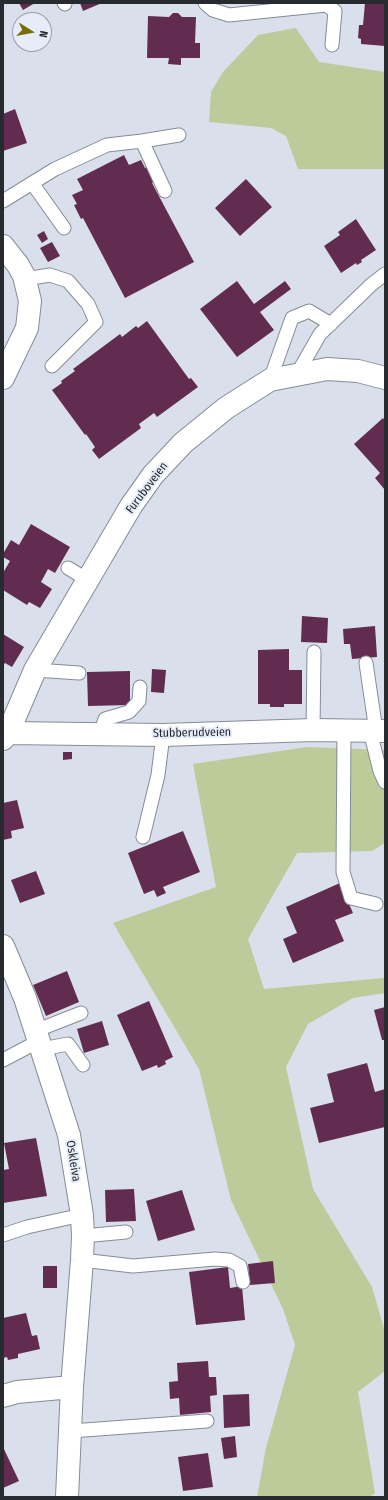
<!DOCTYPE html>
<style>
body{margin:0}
#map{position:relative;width:388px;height:1500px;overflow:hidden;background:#d9e0eb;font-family:"Fira Sans Condensed",sans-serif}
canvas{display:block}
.frame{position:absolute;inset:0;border:4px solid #272a2e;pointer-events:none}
.north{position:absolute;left:12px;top:12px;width:40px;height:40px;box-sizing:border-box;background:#e6edf8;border:1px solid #9a9fa7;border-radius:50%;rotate:101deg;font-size:11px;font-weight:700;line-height:16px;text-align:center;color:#272a2e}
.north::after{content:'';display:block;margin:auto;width:14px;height:18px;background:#776e0b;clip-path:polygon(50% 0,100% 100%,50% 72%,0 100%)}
</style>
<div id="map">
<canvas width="388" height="1500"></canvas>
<div class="frame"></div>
<div class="north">N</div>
</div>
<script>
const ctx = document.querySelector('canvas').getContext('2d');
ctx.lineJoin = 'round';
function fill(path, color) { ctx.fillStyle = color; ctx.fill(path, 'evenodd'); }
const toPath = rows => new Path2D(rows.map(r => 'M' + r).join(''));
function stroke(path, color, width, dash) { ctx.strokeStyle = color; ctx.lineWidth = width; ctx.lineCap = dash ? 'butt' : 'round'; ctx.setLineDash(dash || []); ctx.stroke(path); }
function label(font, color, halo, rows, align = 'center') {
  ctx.font = font + ' "Fira Sans Condensed",sans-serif'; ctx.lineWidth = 4; ctx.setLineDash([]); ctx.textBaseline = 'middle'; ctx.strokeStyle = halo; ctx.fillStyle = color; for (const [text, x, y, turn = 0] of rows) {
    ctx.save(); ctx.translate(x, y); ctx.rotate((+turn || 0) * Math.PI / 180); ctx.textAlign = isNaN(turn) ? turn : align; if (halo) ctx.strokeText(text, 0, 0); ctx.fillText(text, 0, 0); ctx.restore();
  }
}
fill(toPath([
 [296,28,319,62,385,72,385,169,298,169,286,136,271,128,209,122,211,92,223,72,258,35],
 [307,747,385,750,385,843,372,851,297,853,248,939,264,989,383,978,385,977,385,993,353,998,308,1024,286,1067,313,1189,372,1287,385,1332,385,1371,358,1392,375,1493,370,1497,257,1497,266,1448,295,1345,283,1309,231,1200,199,1069,113,923,216,887,193,764]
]), '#bbcb99');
fill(toPath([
 [19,3,35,3,23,10],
 [80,3,102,3,83,11],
 [365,3,385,3,385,46,361,44,361,39,358,38,359,25,363,25],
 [173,13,178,13,182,17,196,17,195,43,200,43,200,58,181,58,181,65,168,64,169,58,147,58,148,16,169,17],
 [15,109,27,143,3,151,3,114],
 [124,155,129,165,141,160,145,168,147,167,155,181,152,183,194,262,125,298,83,218,81,219,74,205,77,204,72,195,83,190,77,179],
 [246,179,272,207,240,236,215,208],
 [356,219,376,250,361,260,362,262,357,265,356,263,341,273,324,246,340,235,338,232],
 [44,231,48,239,42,243,37,235],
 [52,242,60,256,48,262,40,248],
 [237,281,254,304,285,281,291,289,260,312,274,330,237,357,200,309],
 [147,321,189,379,191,378,198,387,157,417,154,413,139,424,141,428,99,459,92,450,95,447,86,434,85,435,52,390,62,383,61,381,75,371,73,369,120,334,122,337,136,326,138,328],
 [383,418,385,421,385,490,375,478,380,473,354,444],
 [31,524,70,547,55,573,48,569,41,582,52,589,40,608,29,602,27,605,3,590,3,573,10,561,3,557,3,554,11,540,19,545],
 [302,616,328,618,327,643,301,642],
 [375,626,377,657,352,659,350,644,344,644,343,629],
 [3,634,24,647,12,667,5,663,3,666],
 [289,649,289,670,302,670,302,704,284,704,284,707,270,707,270,704,258,704,258,650],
 [152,669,166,670,164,693,151,692],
 [130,671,130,705,88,706,87,672],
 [63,752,72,752,72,759,63,760],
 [17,800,24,828,11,831,12,838,3,840,3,803],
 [183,831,200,872,163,887,166,893,157,897,154,890,144,894,128,853],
 [36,871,45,894,20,903,11,880],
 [340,883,353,913,335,920,344,941,293,963,283,939,297,933,286,907],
 [67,971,79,1002,46,1016,33,985],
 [149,1001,173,1057,165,1061,166,1064,158,1068,157,1065,142,1071,117,1015],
 [385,1007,385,1040,382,1040,374,1010],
 [102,1021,109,1045,84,1053,77,1029],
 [367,1063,375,1092,385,1089,385,1127,319,1143,310,1108,334,1102,327,1074],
 [36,1138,47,1196,3,1203,3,1170,9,1169,4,1143],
 [134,1189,136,1221,106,1222,105,1190],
 [182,1190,195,1230,158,1241,146,1201],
 [273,1261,275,1283,250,1285,248,1264],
 [43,1266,57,1266,57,1288,43,1288],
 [228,1267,230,1288,242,1286,245,1320,196,1325,189,1272],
 [26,1313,32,1336,37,1335,40,1349,18,1354,18,1358,8,1360,7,1357,3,1358,3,1318],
 [208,1361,209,1377,216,1377,217,1395,210,1396,211,1412,180,1415,179,1398,170,1399,169,1382,178,1381,177,1363],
 [249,1394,250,1426,224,1428,223,1395],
 [235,1436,237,1457,224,1459,221,1438],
 [3,1447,19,1481,3,1488],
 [208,1453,213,1487,183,1491,178,1457]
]), '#622c51');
const lane = toPath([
 [64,3,65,4],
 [205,3,213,10,229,15,326,5,335,11,332,45],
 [142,141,165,191],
 [32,183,64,228],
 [3,201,55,169,107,145,142,141,179,135],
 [25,279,50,275,68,281,88,304,96,322,52,366],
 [297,374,320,334,372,284,385,274],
 [270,380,292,318,309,311,331,324],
 [68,568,88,580],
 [366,663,376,731],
 [35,670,79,673],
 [313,730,314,652],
 [344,731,343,872,351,898,376,904],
 [370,731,380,771,385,782],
 [100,734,105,719,129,712,139,701,140,687],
 [143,837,158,775,163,735],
 [35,1031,81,1013],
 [42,1049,68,1044,83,1065],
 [3,1060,39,1041],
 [3,1235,27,1227,82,1215],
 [83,1236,126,1232],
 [82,1260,133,1266,215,1259,229,1260,240,1266,243,1282],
 [71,1431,207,1421]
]);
const street = toPath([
 [3,246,18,265,24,276,30,301,27,328,3,378],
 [8,733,35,670,131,506,153,475,183,443,226,408,270,380,327,369,358,371,385,378],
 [3,739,8,733,163,735,313,730,385,731],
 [3,946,25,998,69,1135,82,1215,83,1236,82,1260,72,1387,67,1497],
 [3,1396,17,1392,72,1387]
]);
stroke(lane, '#868c96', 15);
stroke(street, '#868c96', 24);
stroke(lane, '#fff', 13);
stroke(street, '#fff', 22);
label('12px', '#272a2e', '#e6edf8', [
 ["Furuboveien",147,488,-53],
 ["Stubberudveien",192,733,-1],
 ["Oskleiva",73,1161,81]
]);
</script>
